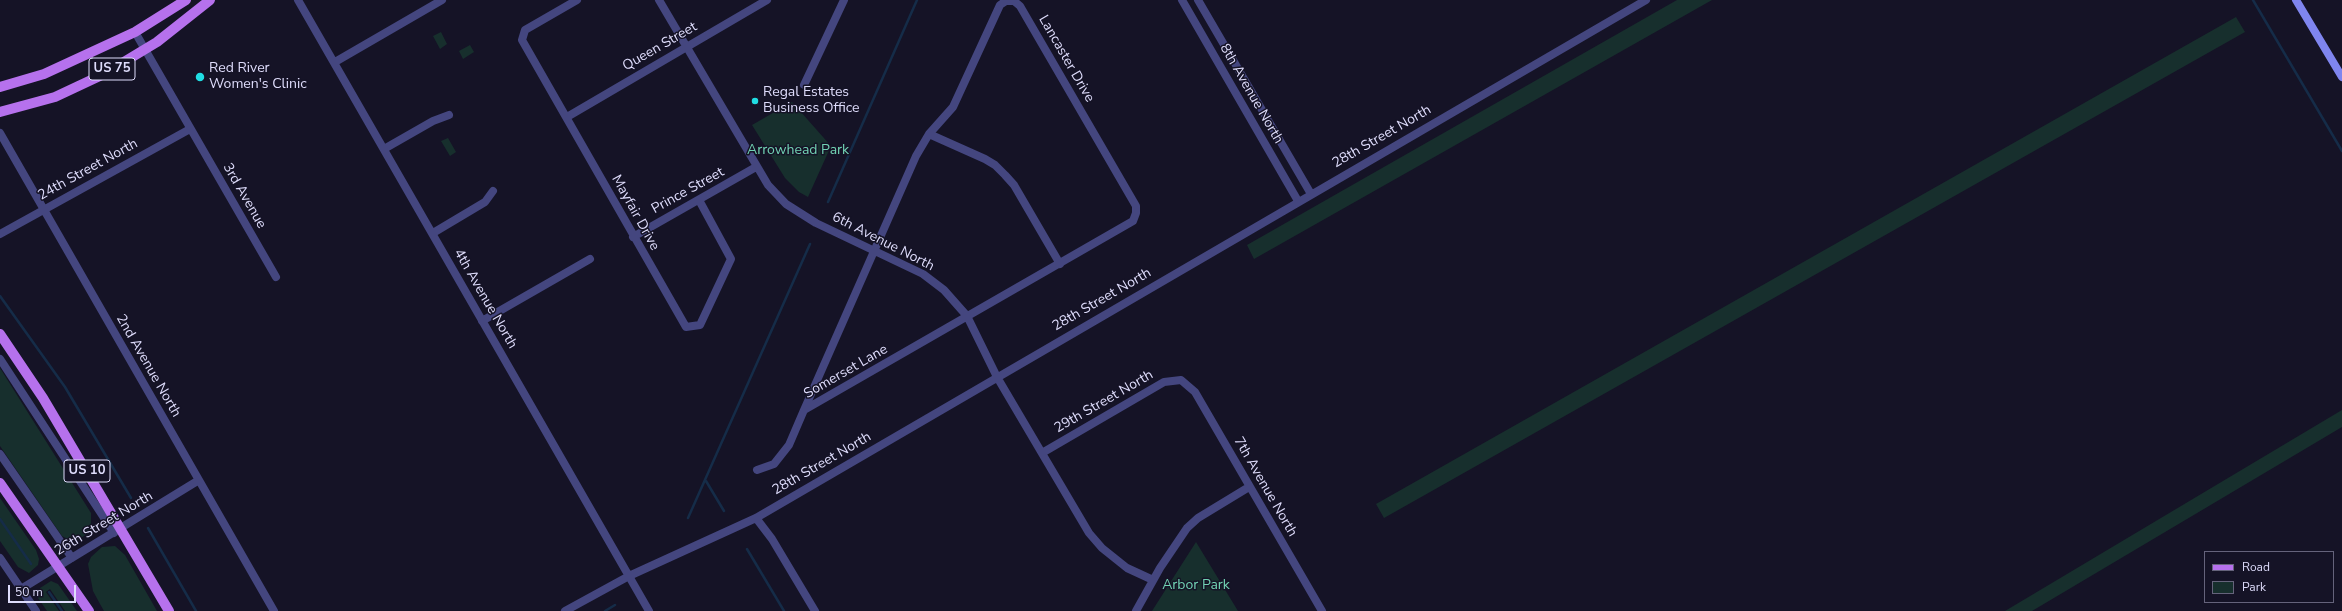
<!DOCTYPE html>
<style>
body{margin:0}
#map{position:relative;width:2342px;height:611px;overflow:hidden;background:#151326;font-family:"Nunito Sans",sans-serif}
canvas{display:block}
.legend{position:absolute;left:2204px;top:551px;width:130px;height:52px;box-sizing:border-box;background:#151326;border:1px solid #65637b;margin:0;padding:5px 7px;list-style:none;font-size:12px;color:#dedcfb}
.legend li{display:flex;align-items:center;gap:8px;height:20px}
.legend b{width:20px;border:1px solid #65637b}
.scale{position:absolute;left:8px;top:585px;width:68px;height:18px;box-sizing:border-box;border:2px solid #dedcfb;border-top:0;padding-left:5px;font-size:12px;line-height:14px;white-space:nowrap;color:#dedcfb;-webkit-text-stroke:3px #151326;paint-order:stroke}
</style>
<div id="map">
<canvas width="2342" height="611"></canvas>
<ul class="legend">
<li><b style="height:5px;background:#b671ed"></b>Road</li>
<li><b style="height:11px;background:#172f2d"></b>Park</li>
</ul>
<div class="scale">50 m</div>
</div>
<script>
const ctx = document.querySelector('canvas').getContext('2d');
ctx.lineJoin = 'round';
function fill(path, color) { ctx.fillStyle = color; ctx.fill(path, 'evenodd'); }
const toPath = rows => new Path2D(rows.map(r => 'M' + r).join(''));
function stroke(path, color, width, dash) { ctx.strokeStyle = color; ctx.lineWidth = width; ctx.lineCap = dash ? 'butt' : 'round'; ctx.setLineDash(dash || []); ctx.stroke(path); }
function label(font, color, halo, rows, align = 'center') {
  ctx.font = font + ' "Nunito Sans",sans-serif'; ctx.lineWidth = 3; ctx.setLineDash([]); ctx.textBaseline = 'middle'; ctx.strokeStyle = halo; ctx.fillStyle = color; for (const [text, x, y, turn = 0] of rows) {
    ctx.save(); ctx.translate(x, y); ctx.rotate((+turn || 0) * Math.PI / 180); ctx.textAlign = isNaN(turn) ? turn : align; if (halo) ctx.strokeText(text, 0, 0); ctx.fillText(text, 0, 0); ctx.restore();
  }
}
fill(toPath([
 [1677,0,1712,0,1254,259,1247,245],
 [2236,17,2245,32,1384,518,1376,504],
 [441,32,447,44,440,49,433,36],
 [470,45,474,52,463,59,459,51],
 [792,102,831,146,808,197,799,192,785,178,752,125],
 [448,138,456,152,450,156,441,141],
 [0,368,91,513,91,531,78,540,71,541,62,536,0,446],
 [2342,410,2342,427,2032,611,2005,611],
 [0,498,36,550,39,559,38,565,29,573,18,567,0,541],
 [1196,542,1238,611,1152,611],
 [115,546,125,555,157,611,104,611,100,604,93,591,88,564,91,557,102,547],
 [51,581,58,584,77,611,65,611,50,589,46,592,59,611,47,611,38,598,40,588]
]), '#172f2d');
stroke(toPath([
 [2253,0,2342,151],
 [828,202,917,0],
 [0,296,65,387,131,498],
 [706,481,724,511],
 [688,518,810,244],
 [0,519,31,564],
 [148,528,196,611],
 [747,549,784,611],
 [49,592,62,611],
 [605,611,615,605]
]), '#152c48', 2.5);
stroke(toPath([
 [298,0,649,611],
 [577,0,525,30,522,40,686,327,700,325,731,259,699,200],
 [659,0,768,185,786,204,816,223,923,274,944,290,967,316,997,377,1089,533,1102,548,1127,568,1153,580],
 [1182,0,1298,201],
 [1198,0,1311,194],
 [1006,1,1014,1,1020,6,1136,206,1136,213,1133,221,804,410,916,156,929,134,953,107,1000,5,1006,1],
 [135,32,276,277],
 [335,62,442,0],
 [804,85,844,0],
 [567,117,767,0],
 [0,133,274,611],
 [929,134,985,159,995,165,1005,175,1014,185,1060,264],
 [384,149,433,121,449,115],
 [433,233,485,202,493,191],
 [0,234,190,129],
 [633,237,756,167],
 [482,321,590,259],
 [0,359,114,533],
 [1042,453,1164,382,1181,380,1195,392,1322,611],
 [0,454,72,558],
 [757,470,774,464,789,445,804,410],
 [756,518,772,539,815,611],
 [0,558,36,611],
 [21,589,199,480],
 [565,611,629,576,756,518,1646,0],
 [1136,611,1160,568,1187,528,1198,518,1249,487]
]), '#44467f', 8);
stroke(toPath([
 [2296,0,2342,77]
]), '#7f85ef', 8);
stroke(toPath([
 [0,87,44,74,135,32,186,0],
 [0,112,55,97,104,74,157,42,210,0],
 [0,334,43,398,169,611],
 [0,483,89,611]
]), '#b671ed', 10);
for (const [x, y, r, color] of [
 [200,77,5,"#20dde3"],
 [755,101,4,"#20dde3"]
]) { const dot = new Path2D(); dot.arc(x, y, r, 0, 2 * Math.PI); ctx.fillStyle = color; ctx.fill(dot); stroke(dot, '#151326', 1.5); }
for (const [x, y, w] of [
 [112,69,46],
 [87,471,46]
]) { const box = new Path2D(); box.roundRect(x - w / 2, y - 11, w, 22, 3); ctx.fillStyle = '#151326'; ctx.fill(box); stroke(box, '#dedcfb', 1); }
label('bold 13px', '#dedcfb', null, [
 ["US 75",112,69],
 ["US 10",87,471]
]);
label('14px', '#dedcfb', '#151326', [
 ["Queen Street",660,47,-30],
 ["Lancaster Drive",1066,59,60],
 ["8th Avenue North",1251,94,60],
 ["28th Street North",1382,137,-30],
 ["24th Street North",88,170,-29],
 ["Prince Street",688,191,-29],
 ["3rd Avenue",244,196,60],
 ["Mayfair Drive",635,213,61],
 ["6th Avenue North",883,242,27],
 ["4th Avenue North",485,299,60],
 ["28th Street North",1102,300,-30],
 ["2nd Avenue North",148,366,60],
 ["Somerset Lane",846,372,-30],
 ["29th Street North",1104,402,-30],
 ["28th Street North",822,464,-30],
 ["7th Avenue North",1265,487,60],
 ["26th Street North",104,524,-31]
]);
label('14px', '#dedcfb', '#151326', [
 ["Red River",209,69],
 ["Women's Clinic",209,85],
 ["Regal Estates",763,93],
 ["Business Office",763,109]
], 'left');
label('14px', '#71d2b3', '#151326', [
 ["Arrowhead Park",798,151],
 ["Arbor Park",1196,586]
]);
</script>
